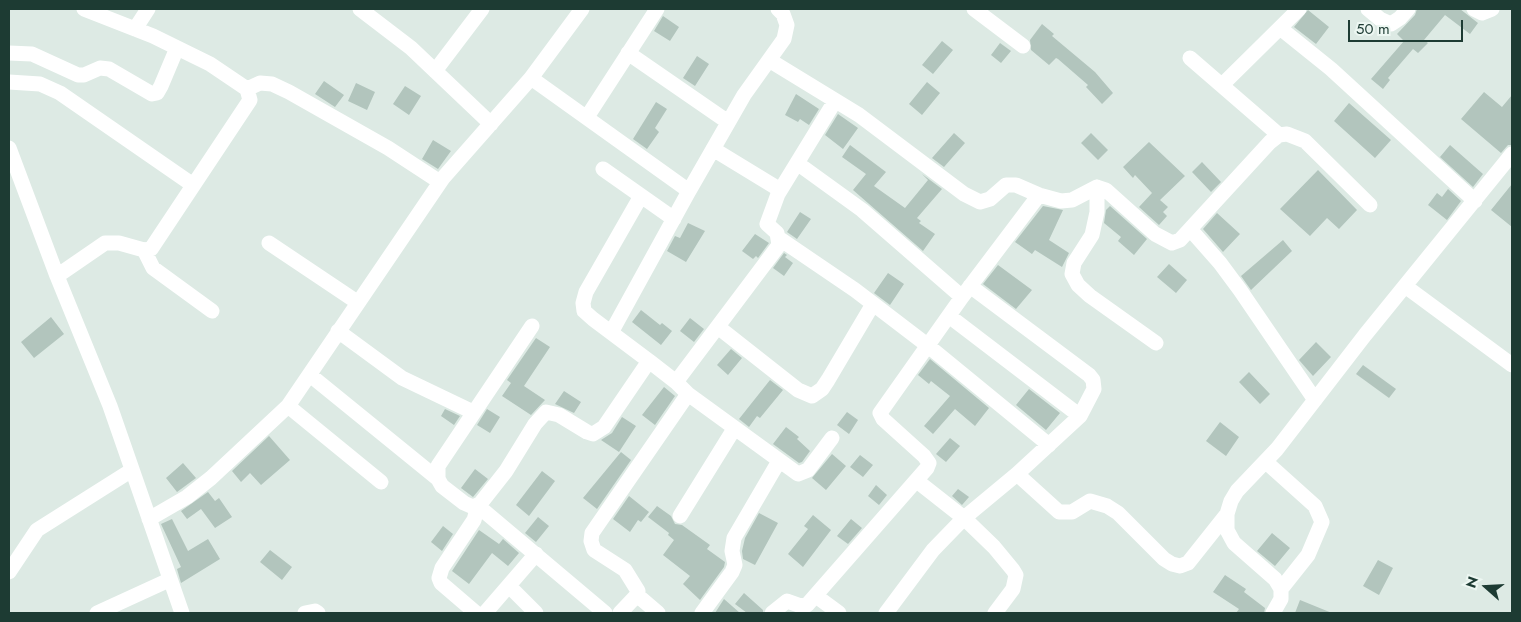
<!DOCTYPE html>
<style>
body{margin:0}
#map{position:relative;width:1521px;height:622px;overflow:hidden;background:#ddeae4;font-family:Jost,sans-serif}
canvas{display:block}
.frame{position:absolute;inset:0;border:10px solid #1d3b33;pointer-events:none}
.north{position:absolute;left:1461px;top:562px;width:50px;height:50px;-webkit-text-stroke:4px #edf7f2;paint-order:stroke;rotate:289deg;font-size:14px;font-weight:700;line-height:20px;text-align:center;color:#1d3b33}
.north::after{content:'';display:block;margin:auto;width:18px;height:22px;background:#1d3b33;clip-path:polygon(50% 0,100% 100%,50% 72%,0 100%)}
.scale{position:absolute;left:1348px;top:20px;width:115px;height:22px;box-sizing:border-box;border:2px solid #1d3b33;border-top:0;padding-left:6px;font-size:15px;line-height:18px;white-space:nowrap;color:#1d3b33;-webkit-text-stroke:4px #edf7f2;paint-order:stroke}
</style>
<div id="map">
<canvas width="1521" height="622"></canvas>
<div class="frame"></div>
<div class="north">N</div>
<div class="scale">50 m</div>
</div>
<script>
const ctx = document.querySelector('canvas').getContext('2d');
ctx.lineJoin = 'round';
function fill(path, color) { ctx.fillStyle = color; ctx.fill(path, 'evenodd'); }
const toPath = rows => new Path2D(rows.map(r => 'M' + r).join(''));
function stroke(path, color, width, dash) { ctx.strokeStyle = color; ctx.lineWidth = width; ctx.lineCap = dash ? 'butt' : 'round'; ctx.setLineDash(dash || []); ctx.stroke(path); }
fill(toPath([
 [1417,9,1460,9,1478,23,1470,34,1445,15,1424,40,1428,43,1418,53,1413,49,1388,78,1390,80,1383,89,1371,79,1404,41,1397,34,1415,15],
 [1308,10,1329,27,1316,44,1294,27],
 [663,16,679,27,670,41,654,31],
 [1042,24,1054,34,1052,36,1095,72,1113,93,1102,104,1086,87,1088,85,1058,59,1056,58,1049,65,1031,50,1030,40],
 [942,41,953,50,933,74,922,65],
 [1000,43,1011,51,1001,63,991,55],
 [697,56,709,64,695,86,683,78],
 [324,81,344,95,335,107,315,94],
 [927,82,940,93,922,115,909,104],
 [356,83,375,92,367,110,348,101],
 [405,86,421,96,409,115,393,104],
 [1484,92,1502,107,1512,95,1512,145,1508,145,1501,153,1461,119],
 [796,94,819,109,809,125,800,119,798,122,785,115],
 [656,102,667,109,655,128,659,132,647,149,633,139],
 [1349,103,1391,140,1375,158,1334,121],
 [838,114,858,128,843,149,825,135],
 [954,133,965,143,944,167,932,158],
 [1091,133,1108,150,1098,160,1081,143],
 [433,140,451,151,438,169,422,159],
 [1149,142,1185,176,1160,200,1168,207,1163,212,1167,216,1159,225,1139,207,1152,193,1135,175,1133,178,1123,167],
 [850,145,886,172,874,186,905,208,928,180,922,174,942,189,917,218,921,221,919,223,935,234,923,251,853,190,866,174,842,157],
 [1450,145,1483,174,1473,187,1440,157],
 [1202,162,1221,182,1211,192,1192,172],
 [1318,170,1357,210,1339,229,1327,218,1310,236,1280,209],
 [1512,184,1512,227,1491,210],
 [1448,189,1461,201,1447,220,1428,205,1437,193,1442,197],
 [1043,206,1063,210,1049,240,1069,253,1062,267,1035,250,1032,254,1015,242],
 [1110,206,1147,239,1134,255,1118,241,1121,237,1104,223,1106,210],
 [800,212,811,219,797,239,787,232],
 [1217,213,1240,234,1223,252,1203,229],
 [688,223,705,231,686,262,667,251,675,236,680,238],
 [755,234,769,243,758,258,756,256,753,259,742,251],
 [1283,240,1292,251,1251,290,1241,276],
 [784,253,787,255,785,257,793,263,784,276,773,268],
 [1169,264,1187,280,1176,293,1157,277],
 [998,265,1032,290,1016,309,983,284],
 [888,273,904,284,890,305,874,293],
 [641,310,660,325,662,323,672,331,661,345,632,322],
 [51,317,64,334,34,358,21,342],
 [690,318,704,329,694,342,680,331],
 [536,338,550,347,524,386,545,400,531,415,502,396,511,383,507,380],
 [1316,342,1331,357,1313,376,1299,360],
 [731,349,742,358,728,375,717,365],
 [930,359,989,408,975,426,955,409,933,434,924,426,950,396,931,381,929,384,918,375],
 [1363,365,1396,389,1389,398,1356,374],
 [1249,372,1270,394,1260,404,1239,382],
 [770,380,783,390,760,418,757,416,749,427,739,419],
 [664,387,675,396,655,425,642,415],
 [1029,389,1060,413,1046,430,1016,405],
 [564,391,581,402,574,413,555,404],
 [445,409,460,416,454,425,441,416],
 [487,409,500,417,490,433,477,425],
 [847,412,858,420,849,434,837,425],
 [622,417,636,426,619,452,601,440,612,433],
 [1220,422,1239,437,1226,456,1206,441],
 [786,427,799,437,797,439,810,451,802,462,799,463,773,444],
 [269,436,290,460,261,485,250,473,241,482,232,471],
 [950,438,960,446,946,462,936,454],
 [621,452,631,460,597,509,583,498],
 [832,454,846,466,826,490,812,478],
 [860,455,873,465,863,477,850,467],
 [183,463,196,478,177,492,166,478],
 [475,469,488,479,473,497,461,488],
 [542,471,555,481,529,516,516,505],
 [876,485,887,495,879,505,868,496],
 [958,489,969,497,962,505,952,496],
 [208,492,215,501,219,498,232,517,215,528,201,509,187,519,181,511],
 [629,496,649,512,641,522,638,520,630,532,613,519],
 [657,506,671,516,675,524,682,525,710,545,707,549,725,562,724,567,700,600,683,584,690,576,663,555,674,540,668,535,669,533,648,517],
 [759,513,778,523,755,565,743,559,742,551,745,538],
 [813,515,831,530,803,567,788,554,808,529,804,526],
 [538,517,549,526,536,542,525,533],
 [172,519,188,551,208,539,220,559,181,583,177,569,181,567,161,524],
 [851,519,862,528,848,544,837,536],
 [443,526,453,534,442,551,431,542],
 [479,530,499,544,503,539,519,553,508,566,492,553,469,584,452,571],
 [1272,533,1290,548,1275,566,1257,551],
 [270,550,292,567,282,580,260,562],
 [1378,560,1393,568,1379,595,1363,586],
 [1225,575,1246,589,1244,592,1265,608,1264,613,1236,613,1239,609,1213,592],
 [744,593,763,610,763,613,747,613,735,604],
 [724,599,740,613,715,613],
 [1300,600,1332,613,1295,613]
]), '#b2c5bd');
stroke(toPath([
 [360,9,411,48,491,124],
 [974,9,1023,46],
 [1368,9,1380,19,1391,24,1400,18,1408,9],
 [1474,9,1482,13,1492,9],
 [1280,28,1331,69,1475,201],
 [135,29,148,9],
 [9,53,32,54,78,75,84,75,100,68,109,69,152,94,157,93,161,86,177,48],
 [628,53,728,122],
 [1190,58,1279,135],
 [769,60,859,115,964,194,980,202,990,199,1006,185,1016,185,1039,195,1061,201,1072,200,1097,187,1106,190,1155,234,1172,243,1180,240,1270,142,1279,135,1287,134,1305,141,1370,205],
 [435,71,482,9],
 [531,78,689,191,612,331],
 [9,82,40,84,60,93,193,185],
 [1222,85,1299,9],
 [247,89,260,83,272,84,289,92,388,148,440,182],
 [587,117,657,9],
 [9,148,57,276,110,406,182,613],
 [713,149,777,188,778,194,767,224,777,233,779,245,676,382,688,394,798,474,808,470,832,438],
 [797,163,862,210,962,297],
 [603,169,674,219],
 [1097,187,1097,212,1092,235,1074,263,1072,274,1078,285,1090,296,1156,343],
 [689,191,744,95,784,39,787,25,783,14,778,9],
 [778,194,835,101],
 [641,196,586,292,583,303,584,311,593,319,649,361],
 [1190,229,1220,263,1240,290,1315,400],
 [780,239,855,290,927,345,1049,445],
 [269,243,357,302],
 [144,250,153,268,212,311],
 [57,276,105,243,119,243,144,250,151,249,250,100,247,89,210,64,153,36,84,9],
 [1405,286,1512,365],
 [949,316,1080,416],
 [532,326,438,466,438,479,442,486,464,503,473,507,480,504,506,471,535,424,546,412,559,415,587,432,593,434,604,427,649,361,676,382],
 [718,327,798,390,812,396,822,389,828,380,873,304],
 [338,331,402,378,473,412],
 [310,375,438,479],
 [288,406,381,482],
 [1266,462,1315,506,1322,522,1308,555,1281,589],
 [1017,474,1059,512,1072,512,1090,501,1107,506,1118,513,1164,559,1172,564,1180,566,1188,563,1227,514],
 [917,481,964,518,994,547,1013,570,1016,575,1013,589,995,613],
 [680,516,734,429],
 [149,519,187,497,211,478,288,406,443,178,531,78,582,9],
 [9,572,37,530,132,470],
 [509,586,536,613],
 [637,595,638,591,625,570,594,550,591,541,592,533,688,394],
 [816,596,839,613],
 [97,613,169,580],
 [305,613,315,611,318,613],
 [476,613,441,583,439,578,442,568,474,520,478,506,605,613],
 [485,613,536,554],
 [620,613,637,595,658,613],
 [702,613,732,572,735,565,732,551,734,538,779,461],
 [772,613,787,601,801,606,807,605,927,468,929,463,924,456,883,419,880,413,962,297,1039,195],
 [886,613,933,550,964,518,1017,474,1080,416,1094,389,1093,380,1089,375,970,286],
 [1273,613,1281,599,1281,589,1275,579,1234,543,1227,530,1227,514,1231,501,1237,491,1277,449,1365,335,1512,154]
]), '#fff', 15);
</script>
